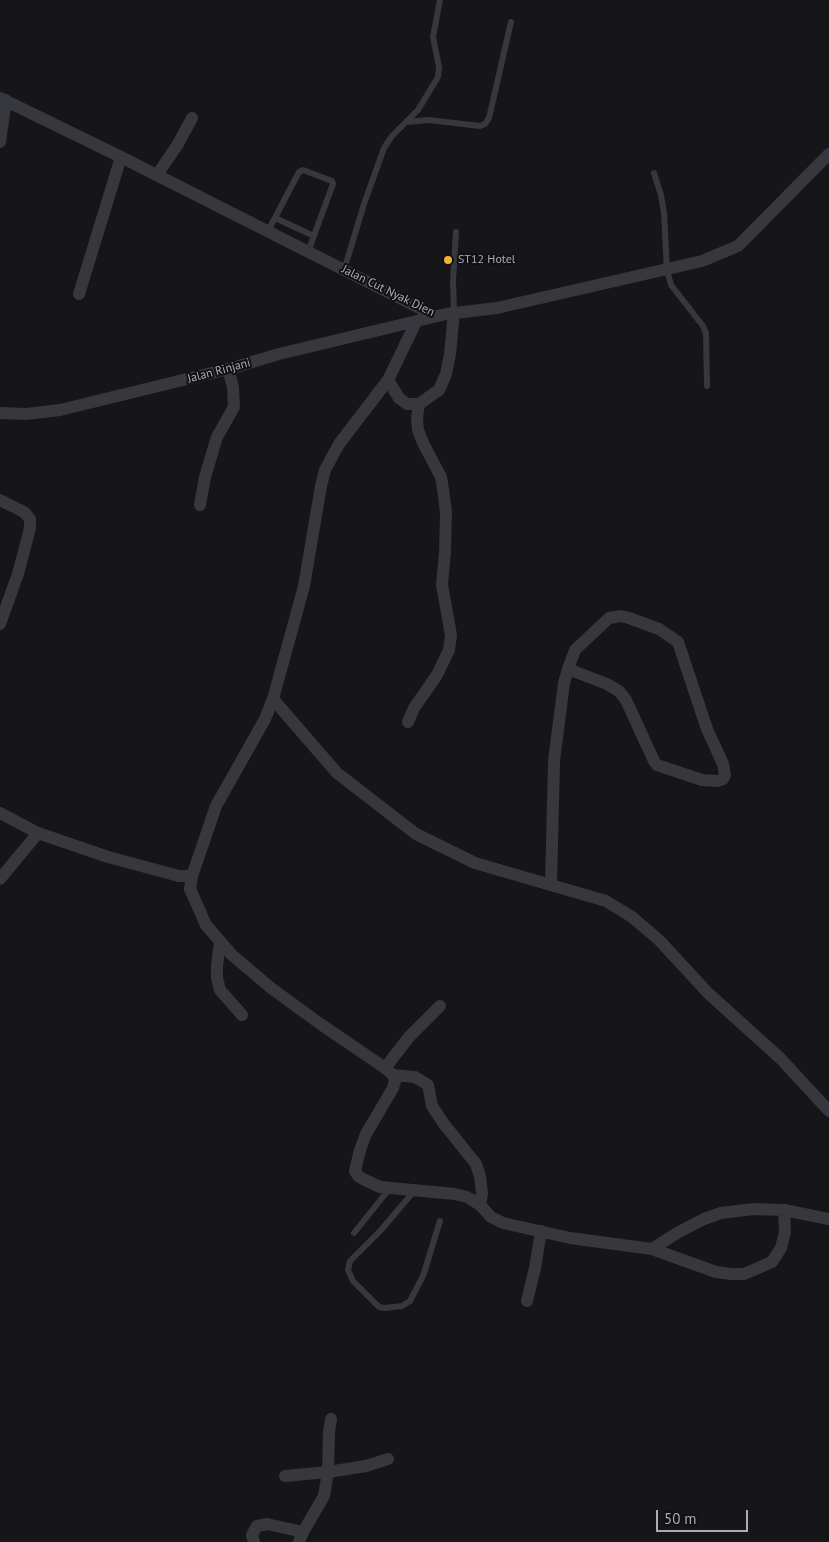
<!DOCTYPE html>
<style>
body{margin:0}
#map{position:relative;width:829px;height:1542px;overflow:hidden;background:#161618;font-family:"PT Sans",sans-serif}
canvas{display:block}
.scale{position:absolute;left:656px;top:1510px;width:92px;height:22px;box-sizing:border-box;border:2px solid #a8adb8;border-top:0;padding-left:6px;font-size:15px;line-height:18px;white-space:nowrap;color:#a8adb8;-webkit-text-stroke:4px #111113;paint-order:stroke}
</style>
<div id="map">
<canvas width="829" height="1542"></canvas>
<div class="scale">50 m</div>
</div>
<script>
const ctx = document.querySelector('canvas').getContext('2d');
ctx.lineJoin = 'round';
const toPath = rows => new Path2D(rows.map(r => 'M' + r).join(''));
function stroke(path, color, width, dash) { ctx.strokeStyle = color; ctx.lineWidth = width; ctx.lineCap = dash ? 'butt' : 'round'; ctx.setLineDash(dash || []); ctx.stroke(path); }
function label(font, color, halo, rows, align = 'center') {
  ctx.font = font + ' "PT Sans",sans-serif'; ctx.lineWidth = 4; ctx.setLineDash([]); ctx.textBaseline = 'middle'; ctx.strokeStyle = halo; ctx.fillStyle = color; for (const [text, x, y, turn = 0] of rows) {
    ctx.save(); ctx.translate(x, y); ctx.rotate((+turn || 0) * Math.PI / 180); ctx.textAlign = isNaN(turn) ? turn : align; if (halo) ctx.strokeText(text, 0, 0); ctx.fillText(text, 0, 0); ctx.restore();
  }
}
stroke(toPath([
 [407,122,429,120,480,126,485,124,489,118,511,22],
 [654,173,661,195,664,213,667,270,671,285,703,326,706,333,707,386],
 [275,218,314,236],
 [268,231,299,172,303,170,332,181,333,184,308,252],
 [344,270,364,204,384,148,392,136,418,110,438,77,439,67,433,37,440,0],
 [454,312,453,281,456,232],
 [415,1190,381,1230,350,1261,348,1270,353,1281,379,1307,385,1308,402,1306,410,1301,423,1276,440,1221],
 [354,1233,390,1188]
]), '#37383d', 6);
stroke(toPath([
 [0,98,121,157,435,316],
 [0,142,6,100],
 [157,175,178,144,192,118],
 [79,294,121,157],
 [388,380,399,398,407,404,419,404,439,390,446,374,450,354,454,312],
 [0,413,26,414,60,410,232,368,279,354,446,314,497,308,702,261,738,246,829,154],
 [0,500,24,512,30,519,30,528,18,574,0,624],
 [200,505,205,477,217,437,234,407,233,387,228,369],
 [273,699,337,773,416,834,475,863,606,901,632,917,659,940,708,993,781,1059,829,1111],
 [408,722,414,708,437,675,449,650,451,635,442,585,445,552,446,512,443,489,441,477,423,443,418,430,417,418,419,404],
 [0,813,38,833,108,857,179,876,192,876,216,806,265,719,273,699,304,586,321,486,325,470,339,444,388,380,416,322],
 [192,876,190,889,206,925,232,955,271,988,319,1023,385,1068,393,1075,395,1081,393,1088,366,1134,360,1150,355,1171,358,1176,363,1179,380,1187,455,1194,467,1197,480,1205,491,1217,503,1223,570,1238,652,1249,716,1272,731,1274,744,1274,772,1262,781,1248,785,1232,784,1210,829,1219],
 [0,879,38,833],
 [551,885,554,761,564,683,568,669,575,650,609,618,621,616,629,618,659,629,678,642,707,729,723,764,725,775,723,779,718,781,702,780,657,765,654,761,626,700,619,691,607,684,568,669],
 [220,942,217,966,217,978,220,990,242,1015],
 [385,1068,409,1037,440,1006],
 [393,1075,415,1077,428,1085,432,1106,444,1124,476,1164,480,1176,482,1193,480,1205],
 [652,1249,677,1233,704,1219,721,1213,754,1209,784,1210],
 [527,1301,535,1268,541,1231],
 [285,1476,328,1472,366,1466,388,1459],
 [254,1542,252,1535,257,1526,267,1524,303,1532],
 [299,1542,303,1532,324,1496,328,1472,329,1432,331,1419]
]), '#37383d', 12);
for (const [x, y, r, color] of [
 [448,260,5,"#f2b134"]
]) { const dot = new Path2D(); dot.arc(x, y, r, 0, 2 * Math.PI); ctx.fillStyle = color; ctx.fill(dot); stroke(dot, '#111113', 2); }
label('12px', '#a8adb8', '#111113', [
 ["ST12 Hotel",458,260]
], 'left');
label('12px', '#a8adb8', '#111113', [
 ["Jalan Cut Nyak Dien",388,291,26],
 ["Jalan Rinjani",219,371,-15]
]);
</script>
